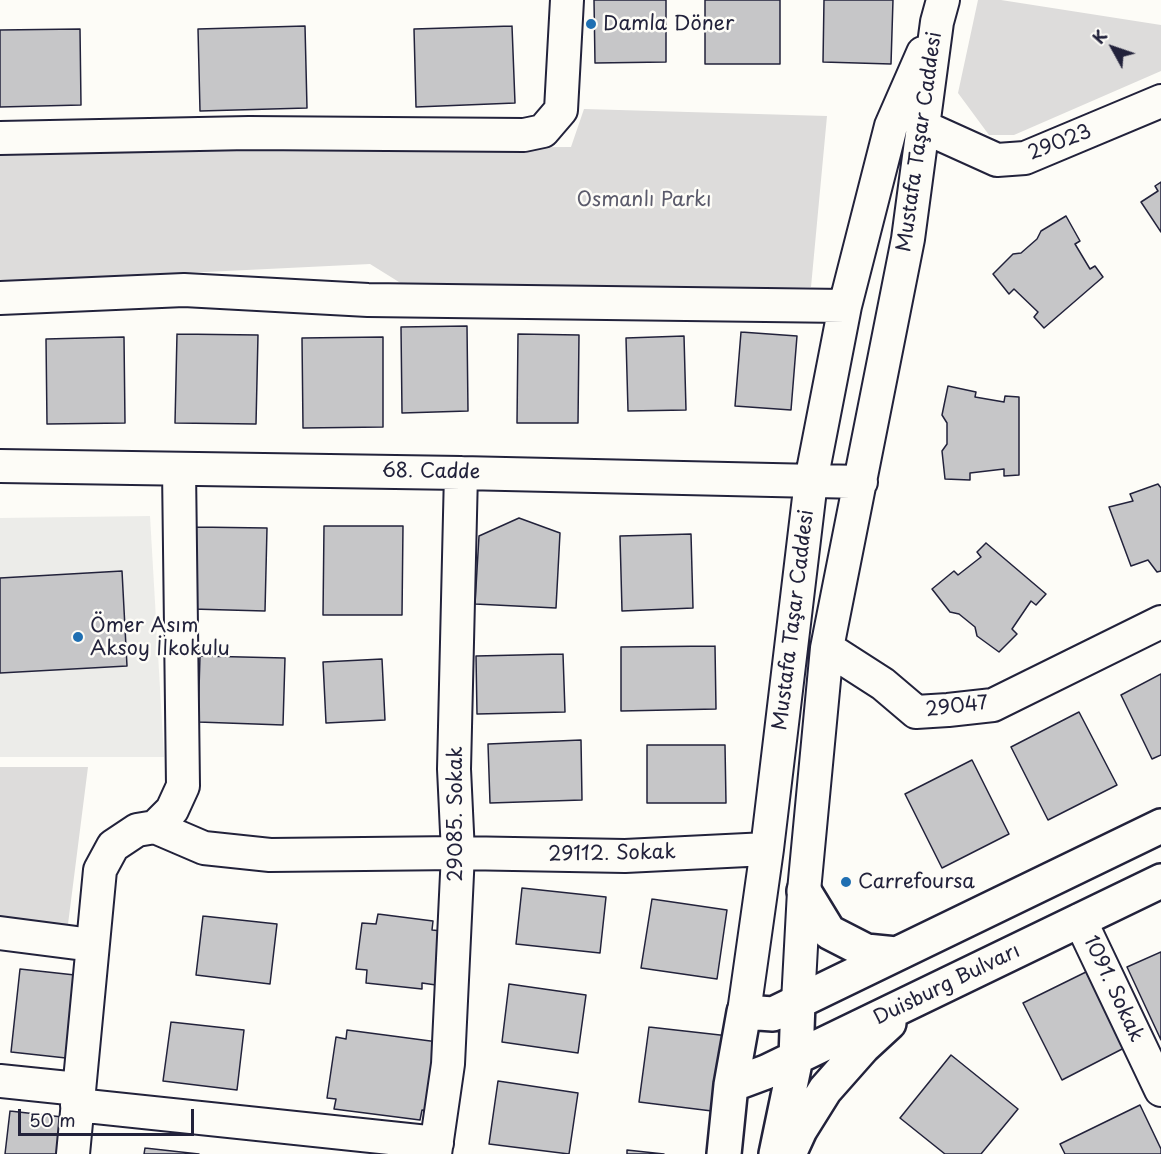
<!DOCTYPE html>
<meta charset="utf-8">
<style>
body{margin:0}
#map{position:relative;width:1161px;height:1154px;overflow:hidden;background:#fdfcf7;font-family:"Playpen Sans",sans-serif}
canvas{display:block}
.north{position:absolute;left:1083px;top:18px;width:60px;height:60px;-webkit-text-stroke:4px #fdfcf7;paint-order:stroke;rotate:310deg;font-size:16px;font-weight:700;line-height:24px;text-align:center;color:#22223b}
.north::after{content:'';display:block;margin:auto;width:21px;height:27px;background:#22223b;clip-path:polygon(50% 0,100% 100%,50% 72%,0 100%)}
.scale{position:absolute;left:18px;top:1109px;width:176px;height:27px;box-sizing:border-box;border:3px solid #22223b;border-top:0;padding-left:8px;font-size:18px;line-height:21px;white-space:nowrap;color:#22223b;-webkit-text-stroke:4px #fdfcf7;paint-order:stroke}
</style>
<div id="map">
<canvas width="1161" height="1154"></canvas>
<div class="north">K</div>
<div class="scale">50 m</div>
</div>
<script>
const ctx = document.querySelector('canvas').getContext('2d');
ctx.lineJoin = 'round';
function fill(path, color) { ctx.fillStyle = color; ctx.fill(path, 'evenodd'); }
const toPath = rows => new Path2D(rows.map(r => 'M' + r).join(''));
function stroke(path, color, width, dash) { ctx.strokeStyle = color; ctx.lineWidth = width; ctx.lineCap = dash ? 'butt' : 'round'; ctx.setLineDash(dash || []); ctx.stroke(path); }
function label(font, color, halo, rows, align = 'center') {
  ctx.font = font + ' "Playpen Sans",sans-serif'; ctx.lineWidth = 5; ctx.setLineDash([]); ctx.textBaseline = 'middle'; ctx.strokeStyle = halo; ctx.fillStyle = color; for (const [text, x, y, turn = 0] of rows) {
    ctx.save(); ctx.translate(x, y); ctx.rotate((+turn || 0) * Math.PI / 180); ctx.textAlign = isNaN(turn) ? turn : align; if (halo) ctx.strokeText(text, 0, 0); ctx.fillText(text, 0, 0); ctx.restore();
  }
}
fill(toPath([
 [150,516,164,757,0,757,0,518]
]), '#ecece9');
fill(toPath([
 [978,0,1001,0,1161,25,1161,71,1014,135,989,135,958,93],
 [584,109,827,116,811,287,415,292,370,264,0,282,0,150,571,147],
 [0,767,88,767,67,932,0,919]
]), '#dddcdb');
const building = toPath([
 [594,0,666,0,666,62,595,63,594,0],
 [705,0,780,0,780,64,705,64,705,0],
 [824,0,893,0,891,64,823,62,824,0],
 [305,26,307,108,200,111,198,29,305,26],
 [512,26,515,103,416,107,414,29,512,26],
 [80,29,81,105,0,107,0,30,80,29],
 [1161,182,1161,232,1141,202,1158,191,1155,186,1161,182],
 [1066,216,1080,241,1075,244,1090,269,1095,266,1103,277,1044,328,1034,317,1038,312,1014,289,1009,294,993,274,1013,254,1021,253,1037,239,1041,231,1066,216],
 [467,326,468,411,402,413,401,327,467,326],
 [741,332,797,336,791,410,735,406,741,332],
 [177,334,258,335,256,424,175,423,177,334],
 [518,334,579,335,578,423,517,423,518,334],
 [684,336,686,410,628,411,626,338,684,336],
 [124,337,125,423,47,424,46,339,124,337],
 [383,337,383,427,303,428,302,338,383,337],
 [948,386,976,392,975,397,1004,402,1005,396,1019,397,1019,475,1004,476,1004,469,970,473,970,480,945,479,942,451,947,444,947,423,942,415,948,386],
 [1158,484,1161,488,1161,571,1157,572,1148,560,1131,566,1109,507,1133,501,1130,494,1158,484],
 [519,518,560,533,556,608,475,604,479,536,519,518],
 [324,526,403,526,402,615,323,615,324,526],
 [194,527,267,528,265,611,192,609,194,527],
 [691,534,693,608,622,611,620,536,691,534],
 [986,543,1046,594,1036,605,1031,601,1012,629,1017,634,999,652,977,636,975,627,959,614,950,612,932,589,954,571,958,575,981,557,977,552,986,543],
 [122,571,127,666,0,673,0,578,122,571],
 [715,646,716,709,621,711,621,647,715,646],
 [563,654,565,712,477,714,476,656,563,654],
 [200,656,285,658,283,725,198,722,200,656],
 [382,659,385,720,326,723,323,662,382,659],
 [1161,674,1161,755,1152,759,1121,695,1161,674],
 [1079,712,1117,785,1048,820,1011,747,1079,712],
 [581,740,582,800,490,803,488,744,581,740],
 [647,745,725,745,726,803,647,803,647,745],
 [972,760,1009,834,942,868,905,794,972,760],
 [522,888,606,897,600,953,516,944,522,888],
 [652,899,727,910,717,979,641,968,652,899],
 [378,914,433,921,432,930,442,931,436,985,422,983,422,989,366,983,367,970,356,969,362,923,376,924,378,914],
 [203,916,277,924,270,984,196,975,203,916],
 [1161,952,1161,1040,1127,967,1161,952],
 [20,969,84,976,75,1059,11,1052,20,969],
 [1090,970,1128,1046,1062,1080,1023,1003,1090,970],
 [509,984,586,995,578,1053,502,1042,509,984],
 [171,1022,244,1030,237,1090,163,1081,171,1022],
 [649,1027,729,1036,720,1112,639,1102,649,1027],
 [347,1030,438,1042,434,1111,422,1110,420,1120,334,1109,336,1099,327,1098,336,1037,346,1039,347,1030],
 [951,1055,1018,1109,981,1154,945,1154,900,1118,951,1055],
 [498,1081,578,1093,569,1154,489,1144,498,1081],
 [1140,1105,1161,1149,1161,1154,1065,1154,1060,1144,1140,1105],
 [10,1111,71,1118,67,1154,5,1154,10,1111],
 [145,1148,199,1154,144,1154,145,1148],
 [627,1150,664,1154,627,1154,627,1150]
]);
fill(building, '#c6c6c8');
stroke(building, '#22223b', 1.5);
const minor = toPath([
 [924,127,997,160,1025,158,1161,101],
 [0,138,249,133,524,135,543,131,561,110,567,0],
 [0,298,184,290,368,300,845,306],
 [0,466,461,473,861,482],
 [827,648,883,684,916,712,948,710,993,705,1161,622],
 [155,827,204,848,270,855,458,853,625,856,767,849],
 [1080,920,1161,1090],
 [0,933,92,945],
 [798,1002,804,891,827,648,908,239,937,22,943,0],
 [744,1012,767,849,811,481,845,306,891,126,923,53],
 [0,1081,78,1089],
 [77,1105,437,1143],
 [73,1154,100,870,113,846,137,830,155,827,172,810,183,786,179,469],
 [435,1154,448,1064,458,853,454,769,461,473]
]);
const major = toPath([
 [804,891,829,932,866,951,896,954],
 [731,1085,766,1072,1161,881],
 [724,1154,731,1085,744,1012,773,1014,1161,826],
 [776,1154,796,1058,798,1002],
 [789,1154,800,1130,825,1090,863,1047,889,1023]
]);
stroke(minor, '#22223b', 36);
stroke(major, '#22223b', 38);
stroke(minor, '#fdfcf7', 32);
stroke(major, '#fdfcf7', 33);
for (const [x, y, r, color] of [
 [591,24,6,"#1f6fb2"],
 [78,637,6,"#1f6fb2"],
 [846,882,6,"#1f6fb2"]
]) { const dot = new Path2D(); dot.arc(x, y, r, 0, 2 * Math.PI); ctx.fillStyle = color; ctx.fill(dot); stroke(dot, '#fdfcf7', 2); }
label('20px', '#22223b', '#fdfcf7', [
 ["Damla Döner",603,24],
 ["Ömer Asım",90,626],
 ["Aksoy İlkokulu",90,649],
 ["Carrefoursa",858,882]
], 'left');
label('20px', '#22223b', '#fdfcf7', [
 ["Mustafa Taşar Caddesi",920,142,-82],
 ["29023",1060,143,-21],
 ["68. Cadde",431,472,1],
 ["Mustafa Taşar Caddesi",794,620,-83],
 ["29047",957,707,-7],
 ["29085. Sokak",456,814,-90],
 ["29112. Sokak",612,854,-1],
 ["Duisburg Bulvarı",947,985,-26],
 ["1091. Sokak",1113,989,65]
]);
label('20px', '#5a5a6b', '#fdfcf7', [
 ["Osmanlı Parkı",644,200]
]);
</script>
